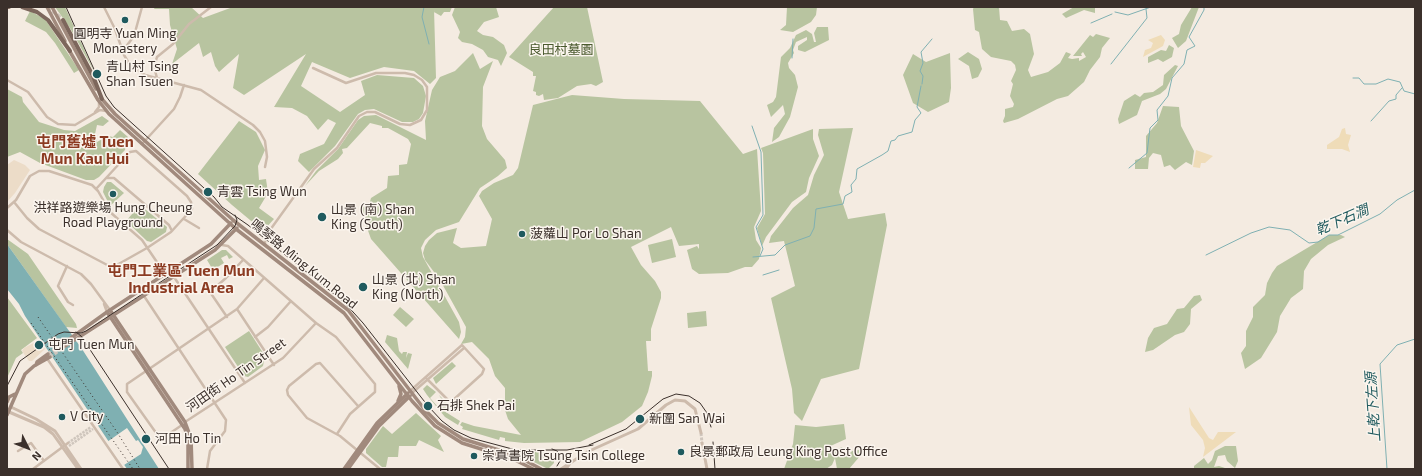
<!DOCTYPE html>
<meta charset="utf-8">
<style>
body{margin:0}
#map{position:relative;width:1422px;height:476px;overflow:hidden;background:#f4ebe1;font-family:"Exo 2",sans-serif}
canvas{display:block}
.frame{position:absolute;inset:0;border:8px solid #3b302b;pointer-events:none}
.north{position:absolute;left:8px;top:428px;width:40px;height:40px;-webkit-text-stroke:3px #fbf5ee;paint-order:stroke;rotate:132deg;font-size:11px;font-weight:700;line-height:16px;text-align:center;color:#3b302b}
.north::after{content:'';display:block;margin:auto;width:14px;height:18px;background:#3b302b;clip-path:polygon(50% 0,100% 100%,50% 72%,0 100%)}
</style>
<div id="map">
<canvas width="1422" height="476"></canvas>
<div class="frame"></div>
<div class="north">N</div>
</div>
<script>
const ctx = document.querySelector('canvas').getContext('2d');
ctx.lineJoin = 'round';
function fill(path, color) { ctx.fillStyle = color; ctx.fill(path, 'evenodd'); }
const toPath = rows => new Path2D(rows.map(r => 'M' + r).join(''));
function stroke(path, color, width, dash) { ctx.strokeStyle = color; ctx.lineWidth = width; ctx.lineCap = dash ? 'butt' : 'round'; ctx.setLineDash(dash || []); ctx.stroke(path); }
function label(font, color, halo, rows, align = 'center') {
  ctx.font = font + ' "Exo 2","Noto Sans TC",sans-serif'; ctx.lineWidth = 3; ctx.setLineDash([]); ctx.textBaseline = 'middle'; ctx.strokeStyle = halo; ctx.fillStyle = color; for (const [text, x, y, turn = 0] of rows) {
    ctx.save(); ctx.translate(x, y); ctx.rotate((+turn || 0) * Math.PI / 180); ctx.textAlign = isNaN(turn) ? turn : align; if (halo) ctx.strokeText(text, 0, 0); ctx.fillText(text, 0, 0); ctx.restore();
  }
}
fill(toPath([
 [55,7,65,7,95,73,70,28],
 [155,7,191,7,203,18,233,7,452,7,450,12,444,12,441,16,434,12,434,9,436,78,430,84,414,71,384,67,350,78,312,62,301,86,340,112,365,95,361,81,377,75,414,78,423,86,426,96,423,113,419,119,413,122,402,122,374,109,365,110,358,114,335,146,309,172,298,161,300,154,324,144,336,123,328,119,318,130,307,116,292,108,274,107,306,54,244,95,233,88,239,54,219,72,215,66,211,52,203,57,199,43,172,64,177,49,170,25,169,9,154,9],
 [455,7,496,7,499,17,484,22,477,31,483,35,493,37,504,45,507,53,501,66,498,60,488,57,483,50,472,44,462,42,458,38,460,32,452,15],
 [554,7,587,7,603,82,596,86,591,84,577,86,558,98,544,100,543,94,539,96,536,95,536,92,533,91,536,76,533,76,533,72,509,57],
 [787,7,817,7,816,15,811,22,793,32,780,30,786,25],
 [974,7,999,7,1000,20,1007,21,1012,31,1024,29,1030,34,1034,54,1028,70,1031,77,1048,72,1060,63,1066,52,1071,54,1068,58,1072,59,1079,58,1079,61,1086,57,1083,52,1081,54,1082,56,1073,56,1090,35,1093,37,1096,34,1110,38,1102,48,1100,57,1090,70,1084,82,1068,96,1057,99,1018,119,1004,123,1003,121,1005,116,1005,109,1013,107,1014,104,1010,96,1013,84,1011,81,1016,70,1015,65,1011,61,991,57,982,49,979,32,975,30,973,9],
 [1074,7,1095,7,1095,13,1084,10,1066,18,1062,14],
 [1192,7,1199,7,1186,41,1178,48,1172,38,1179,34,1181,25],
 [30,11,45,19,79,70,74,73,55,43,46,32,25,21],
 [817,27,828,27,829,40,805,52,798,50,798,46,807,40,807,37,796,42,793,50,794,53,788,63,789,68,795,75,798,87,790,117,779,137,772,142,774,128,785,114,783,105,771,117,767,105,773,102,776,97,781,57,790,48,796,35,806,30,812,34,814,42,816,42,814,33],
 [1169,45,1174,48,1172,57,1163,62,1158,59,1148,63,1148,57,1161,50,1166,51],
 [968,52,979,59,982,69,978,77,972,79,969,66,958,59],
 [473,53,480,69,493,61,483,87,482,126,487,139,505,160,507,168,498,176,480,188,459,222,436,230,425,240,421,248,423,257,459,322,461,332,459,339,371,239,360,208,369,205,371,198,387,188,388,176,399,175,399,165,407,164,411,144,408,139,388,128,382,128,382,126,370,123,347,148,342,149,343,153,338,159,319,171,305,186,316,171,338,149,358,120,364,116,376,115,426,140,425,121,432,90,440,77,455,71],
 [950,53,951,88,949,102,928,112,913,103,903,75,913,54,926,62],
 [1175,65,1178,66,1166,89,1160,94,1142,101,1137,115,1119,124,1118,119,1124,101,1135,94,1140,97,1144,93,1153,92,1163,85,1164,75],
 [7,89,22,97,23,102,39,122,64,130,75,131,102,116,109,121,103,126,97,125,95,134,97,142,108,136,113,137,120,130,128,137,125,150,99,177,94,180,86,180,40,163,20,152,7,157],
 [572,95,624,99,700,101,743,154,757,149,761,211,754,227,756,240,761,248,759,259,752,267,745,267,728,273,699,274,692,269,687,250,697,246,699,249,699,244,679,246,671,227,631,247,641,265,655,281,661,292,661,298,651,329,651,341,646,341,648,371,652,371,652,376,648,392,642,406,622,422,580,442,524,443,505,441,505,438,500,437,499,440,462,429,463,427,460,425,462,422,474,426,521,435,508,419,505,410,505,388,495,376,489,359,472,342,461,344,465,337,466,327,440,280,425,260,423,253,425,246,429,240,437,233,457,228,453,243,461,248,486,246,492,219,479,196,482,191,494,183,513,175,518,168,533,105],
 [1163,106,1179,107,1181,126,1194,151,1192,165,1186,162,1175,170,1170,165,1164,167,1161,155,1153,153,1149,158,1148,169,1135,169,1135,160,1146,157,1146,136,1157,123],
 [239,121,256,132,265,150,258,166,259,180,266,179,268,193,259,208,274,219,264,230,262,230,232,205,198,174],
 [853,128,839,192,848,219,885,213,887,225,859,369,821,379,802,421,794,413,792,389,771,298,795,286,784,241,769,243,771,236,793,208,808,195,814,175,824,155,818,135,819,129],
 [813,129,813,139,819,156,809,178,806,192,792,202,766,237,762,246,757,228,765,214,763,153,761,148],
 [107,182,111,182,124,193,110,206,103,192,104,187],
 [140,205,167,227,166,232,151,242,147,241,126,221],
 [1329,235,1341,235,1345,237,1328,245,1311,259,1304,271,1303,289,1291,298,1280,316,1277,332,1261,358,1245,369,1241,353,1246,346,1246,331,1253,317,1253,307,1265,295,1267,283,1272,273,1277,266],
 [7,239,28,254,76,324,77,328,66,327,7,244],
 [672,239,676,257,652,263,648,245],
 [222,250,226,250,233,257,229,259,227,255,221,258,224,263,213,270,207,260],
 [1200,295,1202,300,1191,309,1190,324,1184,332,1175,335,1153,350,1145,352,1148,338,1154,328,1167,324,1177,309,1184,308,1194,296],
 [7,297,37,338,21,350,23,353,16,358,7,378],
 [400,307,414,319,406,327,393,315],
 [706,311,707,326,688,328,687,313],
 [249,331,265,356,263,366,248,377,244,376,225,347],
 [387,335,397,338,399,351,402,354,403,352,407,352,406,358,408,353,412,354,408,369,385,342],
 [452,362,456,366,436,384,433,378],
 [427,385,436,392,430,398,438,407,444,403,439,395,450,406,444,411,460,421,458,425,445,417,427,395,423,389],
 [416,413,441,436,438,440,444,452,419,440,416,446,399,446,398,457,388,457,386,467,382,467,366,453,366,449,383,426,392,434],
 [844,424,846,439,826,448,832,452,842,447,847,456,852,451,866,449,849,469,837,469,835,458,832,465,826,469,784,469,793,444,795,425,816,427],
 [1225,446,1236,446,1238,461,1235,468,1227,461,1225,455,1218,456,1214,467,1219,466,1228,469,1194,469,1194,466,1204,458,1208,464,1212,460,1215,451],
 [500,448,520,452,548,452,553,455,554,463,548,469,526,458]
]), '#b8c4a0');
fill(toPath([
 [1161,35,1165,40,1163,46,1143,57,1145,50,1151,48,1153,43,1148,40],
 [1345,128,1346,134,1351,135,1348,145,1350,152,1342,149,1327,149,1327,145,1339,137,1342,129],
 [1196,150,1213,156,1205,163,1201,163,1200,168,1193,167],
 [1189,407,1209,438,1213,440,1218,432,1236,432,1203,457,1205,448,1203,440,1191,425]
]), '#efdcb8');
fill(toPath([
 [14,160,25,165,30,170,15,193,7,202,7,165],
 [39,340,45,349,32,361,29,361,22,351,24,348]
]), '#ecdcc8');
fill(toPath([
 [7,244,82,349,159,469,127,469,25,316,19,304,7,289]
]), '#7fb0b2');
fill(toPath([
 [127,428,136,441,138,440,143,447,141,454,124,465,107,442]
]), '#f4ebe1');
stroke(toPath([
 [424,7,422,17,429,44],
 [998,8,999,7],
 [1115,12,1128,15,1151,7],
 [1091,23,1112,14],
 [792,58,793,39],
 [1111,64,1147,18,1146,9],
 [1353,78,1359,78,1364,84,1376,84,1388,79,1400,82,1404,91,1415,94],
 [922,84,923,76,920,71,923,63,921,52,932,39],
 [1371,121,1389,101,1396,99,1396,95,1402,88],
 [752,126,761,152,763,215,756,227,763,249,760,256],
 [1129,168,1147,153,1150,128,1158,120,1157,110,1168,96,1172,78,1184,64,1187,50,1195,46,1189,37,1204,10,1204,7],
 [1206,255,1251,233,1269,227,1290,230,1309,243,1318,242,1329,235,1338,235,1380,214,1397,200,1415,190],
 [753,257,775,255,785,245,810,236,814,228,816,209,843,204,845,196,852,192,851,185,856,179,857,169,882,155,888,151,891,141,895,140,898,136,912,132,915,120,921,113,917,107,921,86],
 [763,275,779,270],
 [1387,469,1380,364,1397,345,1415,339]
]), '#7fb0b2', 1);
stroke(toPath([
 [68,443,91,427],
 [69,446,93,429]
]), '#cfc6bd', 2.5, [2.5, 1]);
stroke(toPath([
 [701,433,702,443]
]), '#cfc6bd', 3, [3, 1.5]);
stroke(toPath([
 [48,354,64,343],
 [50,357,65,346]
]), '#cfc6bd', 3.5, [3.5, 2]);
stroke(toPath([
 [48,7,63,20]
]), '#cfc6bd', 4, [4, 2]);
stroke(toPath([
 [104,7,115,29,124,55,130,65,145,75,201,90,253,125,260,132,265,141,267,157,265,167],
 [122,52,134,36,142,7],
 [157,78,154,67,157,57,173,44,189,24,211,7],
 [7,80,28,92,47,117,58,124,75,125,100,110,106,111],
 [95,112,99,107,99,102],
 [142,144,174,109,180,97,184,85],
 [107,178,114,178,169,225,172,231],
 [14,202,27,218,39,229,111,267,115,266,147,248,171,232,192,209,191,202,187,196,136,151,130,152,96,189],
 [7,208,16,200,30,176,39,171,49,171,92,185,98,191,110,212,142,240,165,274],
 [184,219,199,228],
 [7,230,21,242,81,274,91,284,110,310],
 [222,245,228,246,316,323,336,337,375,384,375,392,350,414,337,434],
 [265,245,265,237,314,169,337,148,359,116,367,112,375,112,400,124,410,125,421,120,427,110,427,87,422,80,414,75,405,73,376,73,346,83,313,68],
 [67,266,58,286,68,302,73,305],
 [174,277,245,383],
 [144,296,226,420,225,431,210,451,207,469],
 [104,304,107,312],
 [237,309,274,365],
 [227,317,210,292,226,278,243,260],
 [255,337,268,327,291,301],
 [46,357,123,469],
 [410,391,462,345,484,369,482,374,452,401,448,400,427,379],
 [412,393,464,348],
 [358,406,320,363,316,364,289,386,287,390,288,395,307,418,340,436,380,469],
 [185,422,283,358,316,323],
 [182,425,163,438,159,437,127,392,127,384,237,309,264,278],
 [18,451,31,443,44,461],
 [33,469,68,443]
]), '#cdbbac', 2.5);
stroke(toPath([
 [11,407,36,419,55,431,81,469],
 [9,412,44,427,53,434,78,469],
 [702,443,707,469],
 [561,469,587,452,638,429,666,405,675,400,685,401,695,409,701,433],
 [566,469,571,462]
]), '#cdbbac', 3);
stroke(toPath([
 [47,7,65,41],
 [52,7,96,89],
 [69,50,98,100,109,114,236,229,344,313,412,401,435,426,462,443,513,459,533,469],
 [101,98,115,114,233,220,348,310,425,410,438,423,463,439,515,455,541,469],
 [110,310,185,422,191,438,192,469],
 [107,312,185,429,188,439,188,469],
 [64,343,107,312,211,244,231,223],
 [65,346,215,250,237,228],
 [36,365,37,362,48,354],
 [398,401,401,394,399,386],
 [7,402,9,397,15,394],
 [7,415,25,374,34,366,50,357],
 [344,469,377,423,408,393],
 [348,469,379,426,410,396]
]), '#a18a7d', 3.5);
stroke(toPath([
 [7,7,9,7],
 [22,7,37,12,48,20,70,51],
 [63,20,93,76,102,99]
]), '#7d675c', 4);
stroke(toPath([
 [66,7,106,96,114,107,214,197,222,207,248,225,344,302,363,323,428,406,442,421,454,430,471,438,516,450,567,450,593,445],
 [76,332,81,336,169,469],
 [7,386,20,361,58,334,64,332,81,333,86,331,217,245,235,226,237,220,235,215],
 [713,442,715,469],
 [589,445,626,429,663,399,676,394,689,396,700,403,707,413,711,427],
 [552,449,557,451,560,455,560,461,557,466]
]), '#3b302b', 1);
stroke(toPath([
 [38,317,117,432,140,469],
 [31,323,133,469]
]), '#3b302b', 1, [1, 3]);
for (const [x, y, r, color] of [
 [125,20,4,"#1f5a5e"],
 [97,74,5,"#1f5a5e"],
 [208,192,5,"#1f5a5e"],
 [113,194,4,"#1f5a5e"],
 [322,217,5,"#1f5a5e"],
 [522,234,4,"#1f5a5e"],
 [363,287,5,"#1f5a5e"],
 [39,345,5,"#1f5a5e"],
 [428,406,5,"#1f5a5e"],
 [62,417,4,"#1f5a5e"],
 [640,419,5,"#1f5a5e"],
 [146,439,5,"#1f5a5e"],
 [681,452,4,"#1f5a5e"],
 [474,456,4,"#1f5a5e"]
]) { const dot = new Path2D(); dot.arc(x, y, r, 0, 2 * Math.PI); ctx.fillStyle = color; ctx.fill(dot); stroke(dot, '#fbf5ee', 1.5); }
label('13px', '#3b302b', '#fbf5ee', [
 ["圓明寺 Yuan Ming",125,34,"center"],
 ["Monastery",125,49,"center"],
 ["青山村 Tsing",106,67],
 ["Shan Tsuen",106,82],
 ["青雲 Tsing Wun",217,192],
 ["洪祥路遊樂場 Hung Cheung",113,208,"center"],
 ["Road Playground",113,223,"center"],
 ["山景 (南) Shan",331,210],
 ["King (South)",331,225],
 ["菠蘿山 Por Lo Shan",530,234],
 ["山景 (北) Shan",372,280],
 ["King (North)",372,295],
 ["屯門 Tuen Mun",48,345],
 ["石排 Shek Pai",437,406],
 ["V City",70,417],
 ["新圍 San Wai",649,419],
 ["河田 Ho Tin",155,439],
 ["良景郵政局 Leung King Post Office",689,452],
 ["崇真書院 Tsung Tsin College",482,456]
], 'left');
label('13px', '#4a5a2e', '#fbf5ee', [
 ["良田村墓園",561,50]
]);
label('13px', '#3b302b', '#fbf5ee', [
 ["鳴琴路 Ming Kum Road",304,264,39],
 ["河田街 Ho Tin Street",236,375,-35]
]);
label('italic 14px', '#1f5a5e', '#fbf5ee', [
 ["乾下石澗",1342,220,-23],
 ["上乾下左源",1373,407,-94]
]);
label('bold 15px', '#8c3b22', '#fbf5ee', [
 ["屯門舊墟 Tuen",85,142],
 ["Mun Kau Hui",85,159],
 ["屯門工業區 Tuen Mun",181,271],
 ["Industrial Area",181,288]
]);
</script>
